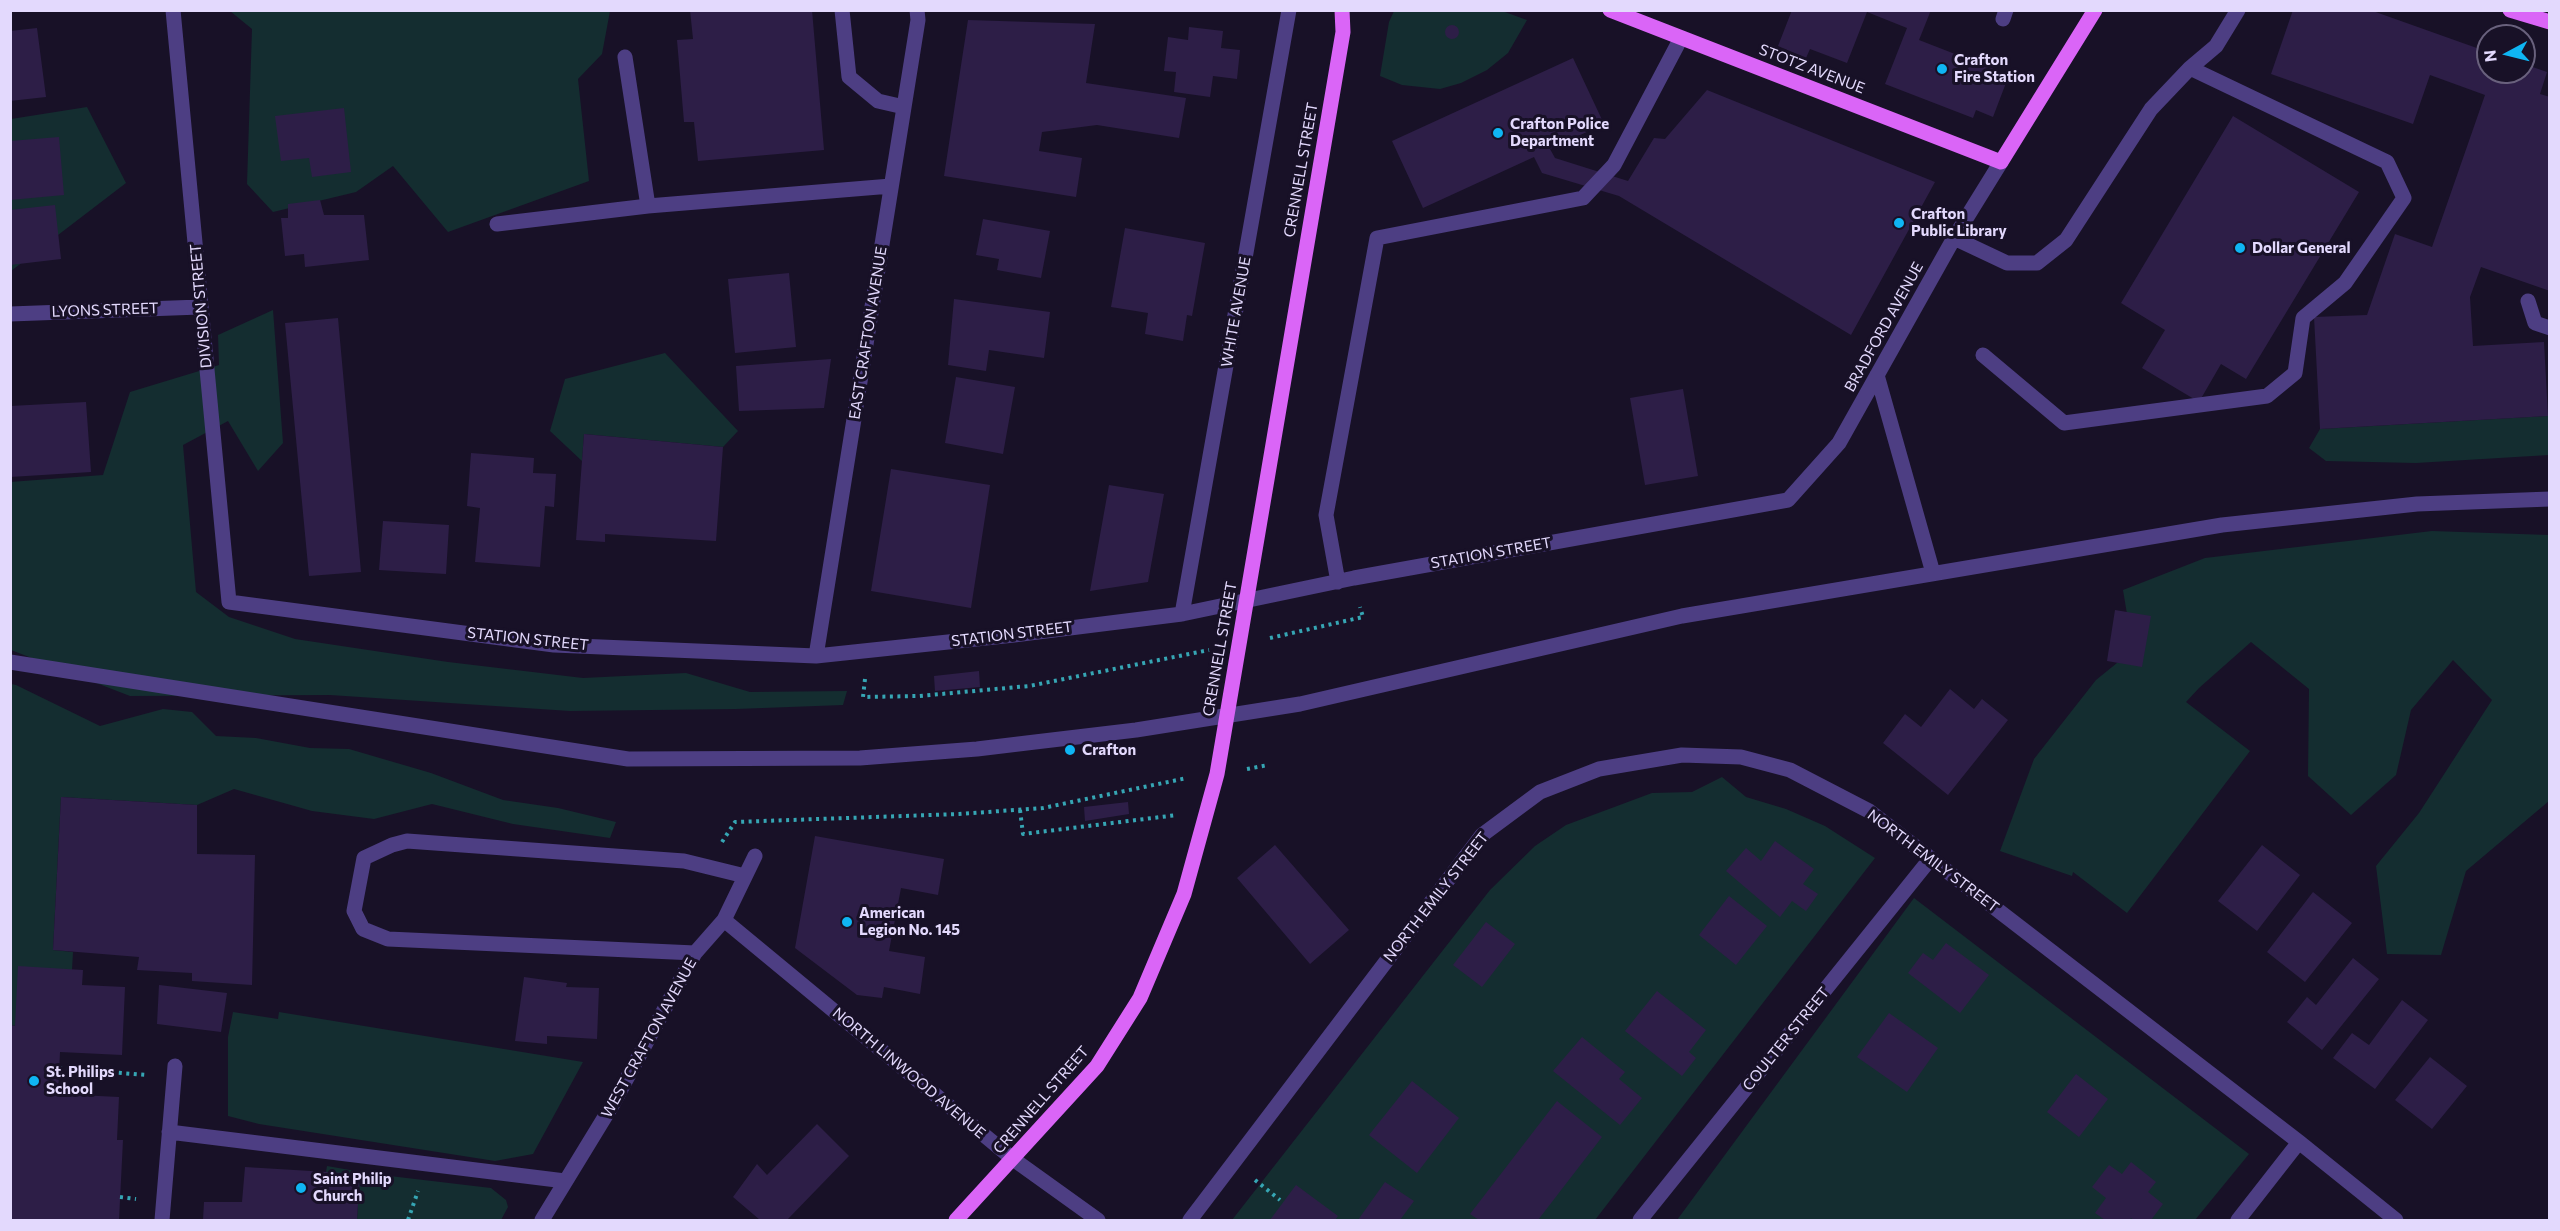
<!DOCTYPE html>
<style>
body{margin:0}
#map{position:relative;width:2560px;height:1231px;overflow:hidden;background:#181127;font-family:Commissioner,sans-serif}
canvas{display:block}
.frame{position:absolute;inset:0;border:12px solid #e3d9fd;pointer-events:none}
.north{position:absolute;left:2476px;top:24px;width:60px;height:60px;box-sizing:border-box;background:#181127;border:2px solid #69617d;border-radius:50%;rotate:263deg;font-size:16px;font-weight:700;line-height:24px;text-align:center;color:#e3d9fd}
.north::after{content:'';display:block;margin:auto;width:21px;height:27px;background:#0fb5f3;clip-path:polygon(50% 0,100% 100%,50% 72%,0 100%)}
</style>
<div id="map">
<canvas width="2560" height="1231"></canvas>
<div class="frame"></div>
<div class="north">N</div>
</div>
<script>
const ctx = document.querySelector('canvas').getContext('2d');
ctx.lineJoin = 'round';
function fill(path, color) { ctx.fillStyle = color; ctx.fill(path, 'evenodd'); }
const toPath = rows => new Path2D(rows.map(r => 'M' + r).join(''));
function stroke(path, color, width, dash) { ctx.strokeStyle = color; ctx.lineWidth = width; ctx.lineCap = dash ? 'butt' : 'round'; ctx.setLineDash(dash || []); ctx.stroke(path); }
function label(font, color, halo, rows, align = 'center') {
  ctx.font = font + ' Commissioner,sans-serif'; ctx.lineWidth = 6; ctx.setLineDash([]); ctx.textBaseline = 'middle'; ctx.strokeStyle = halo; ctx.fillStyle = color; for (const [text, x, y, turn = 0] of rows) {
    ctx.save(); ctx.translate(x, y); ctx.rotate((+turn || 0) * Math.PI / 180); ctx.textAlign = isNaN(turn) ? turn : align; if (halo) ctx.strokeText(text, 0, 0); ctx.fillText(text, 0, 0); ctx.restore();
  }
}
fill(toPath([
 [230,11,610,11,602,54,578,79,589,181,448,232,393,166,356,192,273,212,247,184,252,29],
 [1394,11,1502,11,1527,20,1508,53,1487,70,1461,83,1440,89,1402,85,1380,76,1389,22],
 [87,107,126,183,11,271,11,119],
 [273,310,283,443,258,471,228,421,183,445,196,592,229,617,295,639,448,662,583,678,686,673,750,692,847,691,843,705,736,709,570,711,330,695,130,696,11,650,10,482,103,475,130,392,219,365,218,335],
 [665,353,738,431,723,447,584,434,582,461,550,431,565,379],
 [2549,414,2549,455,2416,463,2326,461,2309,448,2320,429,2547,416],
 [2432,531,2549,535,2549,801,2466,871,2441,955,2387,954,2376,866,2419,813,2492,700,2453,660,2411,710,2396,775,2351,815,2308,776,2309,689,2251,642,2199,688,2186,702,2250,751,2127,913,2073,872,2072,876,2000,851,2034,759,2096,680,2133,650,2123,590,2205,558],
 [11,684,16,685,100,726,163,709,192,712,216,736,256,738,310,748,349,749,431,773,503,800,558,808,616,822,610,838,513,824,432,804,374,819,312,811,234,789,197,805,61,797,53,950,73,952,72,970,15,1026,11,1025],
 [1722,777,1746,797,1786,809,1825,826,1875,858,1595,1220,1232,1220,1490,890,1535,846,1566,825,1652,793,1692,792],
 [1914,898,2249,1154,2195,1220,1677,1220],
 [233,1012,278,1019,279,1012,583,1062,533,1154,495,1161,259,1124,228,1116,228,1037],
 [327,1166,373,1174,491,1188,506,1200,508,1207,501,1220,357,1220,360,1175,326,1172]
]), '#142d30');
fill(toPath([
 [690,10,812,10,824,150,698,161,694,122,684,122,677,40,693,39],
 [1792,10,1931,10,1919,40,2009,75,1993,117,1976,110,1973,118,1885,84,1907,28,1867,12,1847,63,1810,49,1806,58,1778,46],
 [2293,10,2370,10,2488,52,2488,72,2524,72,2524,64,2547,72,2540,94,2550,97,2550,291,2481,267,2470,297,2473,346,2544,342,2548,416,2320,429,2314,317,2367,315,2395,234,2432,247,2485,95,2430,75,2413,124,2271,74],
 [968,20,1095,24,1086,83,1186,98,1179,138,1097,125,1042,132,1039,151,1082,158,1076,197,944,176],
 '1445 32a7 7 0 1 1 14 0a7 7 0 1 1-14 0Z',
 [1189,27,1223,31,1221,48,1240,50,1237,79,1213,76,1210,97,1174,92,1176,72,1164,71,1168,37,1188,40],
 [37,28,46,97,10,101,10,31],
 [1573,58,1604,124,1550,149,1555,158,1628,181,1654,138,1665,139,1707,90,1935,182,1851,335,1619,196,1542,173,1534,157,1423,208,1392,141],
 [344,108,351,172,312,177,309,158,281,161,275,116],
 [2233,116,2359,192,2246,379,2221,364,2199,402,2142,368,2165,330,2121,303],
 [59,137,64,195,10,200,10,141],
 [320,200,324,215,364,215,369,260,305,267,304,254,285,256,281,218,288,218,288,204],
 [55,205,61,259,10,265,10,210],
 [983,219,1050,231,1041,278,997,270,999,259,976,255],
 [1125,228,1205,243,1192,316,1187,315,1183,341,1145,334,1148,313,1111,307],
 [789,273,796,347,735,353,728,279],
 [954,299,1050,312,1044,358,989,350,986,371,948,365],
 [338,318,361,572,309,576,285,323],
 [831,359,824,408,739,411,736,366],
 [956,377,1015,387,1003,454,945,443],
 [1683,389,1698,476,1645,485,1630,398],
 [86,402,91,472,10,477,10,406],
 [584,434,723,447,716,541,605,534,605,542,576,540],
 [471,453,534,458,533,473,556,474,554,507,545,506,540,567,475,562,480,508,467,506],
 [891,469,990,485,971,608,871,591],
 [1109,485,1164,494,1148,582,1090,591],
 [383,521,449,525,446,574,379,570],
 [2115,610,2151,616,2142,667,2107,661],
 [979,671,980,687,935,691,934,676],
 [1950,689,1974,709,1982,699,2008,720,1948,795,1883,743,1905,714,1921,727],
 [61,797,197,805,197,854,255,855,252,985,192,981,192,973,137,970,139,957,53,950],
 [1128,802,1129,814,1085,821,1084,807],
 [815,836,944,859,938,895,901,888,889,951,925,957,920,994,884,987,882,998,857,995,795,948],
 [1775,841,1814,869,1803,884,1818,894,1806,911,1792,901,1780,917,1726,871,1746,848,1761,861],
 [1275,845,1349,930,1310,964,1237,878],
 [2262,845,2300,875,2257,931,2218,901],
 [2313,892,2352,923,2305,982,2267,952],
 [1729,896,1767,926,1736,965,1699,935],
 [1486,922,1515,944,1482,987,1453,965],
 [1946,943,1989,975,1960,1013,1908,973,1923,953,1933,960],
 [2353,958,2379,979,2322,1050,2287,1022,2307,997,2316,1005],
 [18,966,83,970,82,985,125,987,122,1055,60,1052,58,1094,119,1097,117,1140,123,1140,119,1220,10,1220,10,1025,15,1026],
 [524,977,567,983,566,987,599,988,597,1039,547,1036,547,1044,515,1041],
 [159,985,227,993,221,1032,157,1024],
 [1657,991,1706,1030,1689,1052,1696,1058,1682,1076,1625,1031],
 [2402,1000,2428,1020,2375,1089,2333,1058,2352,1033,2369,1045],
 [1889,1013,1938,1048,1907,1092,1857,1057],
 [1582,1037,1625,1072,1619,1079,1642,1098,1620,1125,1553,1071],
 [2430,1057,2467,1086,2432,1129,2395,1100],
 [2076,1074,2108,1099,2079,1137,2047,1112],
 [1412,1081,1459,1118,1417,1173,1369,1135],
 [1557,1101,1602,1137,1538,1220,1479,1220,1470,1214],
 [817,1124,849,1156,787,1220,760,1220,733,1197,757,1164,767,1175],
 [2131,1162,2156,1182,2148,1192,2163,1204,2151,1220,2134,1220,2131,1218,2129,1220,2105,1220,2095,1213,2106,1198,2092,1187,2109,1165,2122,1174],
 [245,1167,360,1174,357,1220,203,1220,204,1202,242,1202],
 [1385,1182,1414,1201,1400,1220,1358,1220],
 [1296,1185,1338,1216,1335,1220,1270,1220]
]), '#2d1e47');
stroke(toPath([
 [1270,638,1363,617,1360,607],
 [865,679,863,697,919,696,1029,686,1209,650],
 [1247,769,1268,765],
 [1020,810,1023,834,1177,815],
 [722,842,735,822,959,814,1043,808,1187,778],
 [59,1068,146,1075],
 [1255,1180,1280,1200],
 [120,1197,136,1199],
 [408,1220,418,1191]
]), '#36a6b4', 4, [3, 4.5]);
stroke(toPath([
 [173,10,229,602,554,645,816,656,1014,635,1182,614,1354,578,1788,500,1839,443,1954,238,2001,162],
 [842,10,849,77,878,101,904,107],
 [2003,19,2006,10],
 [625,57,648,206,891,186],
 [2190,68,2216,46,2238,10],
 [497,224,648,206],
 [1954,238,2007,263,2037,263,2066,240,2151,109,2190,68,2387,162,2404,198,2345,283,2303,318,2295,373,2267,396,2064,423,1983,355],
 [2528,301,2535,323,2550,328],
 [10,314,200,307],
 [1877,375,1933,573],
 [1338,582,1326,515,1377,238,1583,198,1614,165,1681,38],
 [1182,614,1289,10],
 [816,656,918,20,917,10],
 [10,662,628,759,860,758,977,749,1035,742,1136,730,1300,704,1682,616,2222,525,2417,504,2550,499],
 [724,920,1013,1159,1098,1220],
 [695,953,388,939,363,929,354,911,364,858,392,845,407,841,684,861,745,876],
 [169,1132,565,1181],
 [162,1220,175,1066],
 [542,1220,614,1102,695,953,724,920,755,856],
 [1190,1220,1482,835,1540,792,1599,769,1682,755,1741,757,1790,770,1869,811,2299,1142,2396,1220],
 [1640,1220,1931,858],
 [2238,1220,2299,1142]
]), '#4d3e83', 15);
stroke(toPath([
 [1610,10,2001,162,2095,10],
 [2510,10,2550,22],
 [956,1220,1097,1066,1140,998,1184,894,1217,774,1343,32,1342,10]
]), '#da65f7', 15);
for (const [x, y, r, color] of [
 [1942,69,6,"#0fb5f3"],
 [1498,133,6,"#0fb5f3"],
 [1899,223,6,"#0fb5f3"],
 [2240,248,6,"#0fb5f3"],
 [1070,750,6,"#0fb5f3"],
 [847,922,6,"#0fb5f3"],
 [34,1081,6,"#0fb5f3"],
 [301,1188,6,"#0fb5f3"]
]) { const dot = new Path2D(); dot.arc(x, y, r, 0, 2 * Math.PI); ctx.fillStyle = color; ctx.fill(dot); stroke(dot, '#181127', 2); }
label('bold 15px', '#e3d9fd', '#181127', [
 ["Crafton",1954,60],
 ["Fire Station",1954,77],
 ["Crafton Police",1510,124],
 ["Department",1510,141],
 ["Crafton",1911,214],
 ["Public Library",1911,231],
 ["Dollar General",2252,248],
 ["Crafton",1082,750],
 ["American",859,913],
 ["Legion No. 145",859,930],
 ["St. Philips",46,1072],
 ["School",46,1089],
 ["Saint Philip",313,1179],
 ["Church",313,1196]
], 'left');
label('15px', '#e3d9fd', '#181127', [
 ["STOTZ AVENUE",1812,69,21],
 ["CRENNELL STREET",1301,170,-80],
 ["DIVISION STREET",201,306,-95],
 ["LYONS STREET",105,310,-2],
 ["WHITE AVENUE",1236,312,-80],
 ["BRADFORD AVENUE",1884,327,-61],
 ["EAST CRAFTON AVENUE",868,333,-81],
 ["STATION STREET",1491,553,-10],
 ["STATION STREET",1012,634,-7],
 ["STATION STREET",528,639,6],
 ["CRENNELL STREET",1220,649,-80],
 ["NORTH EMILY STREET",1933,861,37],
 ["NORTH EMILY STREET",1436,897,-52],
 ["WEST CRAFTON AVENUE",649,1038,-61],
 ["COULTER STREET",1786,1039,-51],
 ["NORTH LINWOOD AVENUE",909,1073,40],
 ["CRENNELL STREET",1041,1100,-49]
]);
</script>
